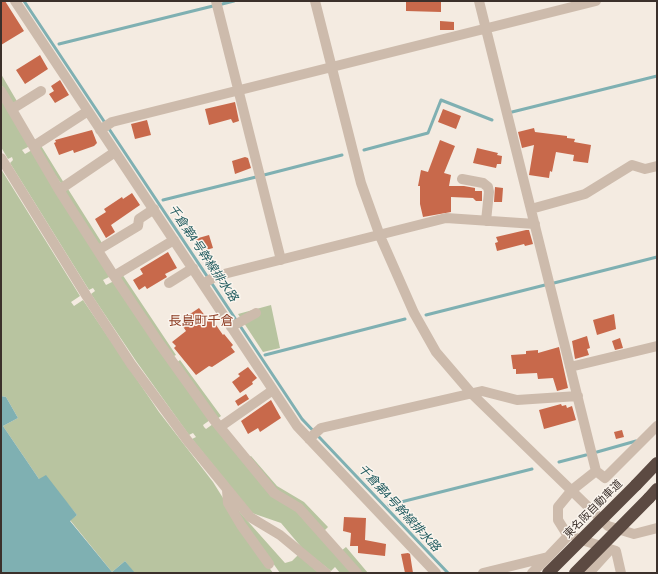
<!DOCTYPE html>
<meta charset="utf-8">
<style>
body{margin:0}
#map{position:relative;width:658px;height:574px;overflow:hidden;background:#f4ebe1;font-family:"Asap Condensed",sans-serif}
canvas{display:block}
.frame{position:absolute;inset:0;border:2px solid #3b302b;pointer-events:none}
</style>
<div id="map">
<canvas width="658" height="574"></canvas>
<div class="frame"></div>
</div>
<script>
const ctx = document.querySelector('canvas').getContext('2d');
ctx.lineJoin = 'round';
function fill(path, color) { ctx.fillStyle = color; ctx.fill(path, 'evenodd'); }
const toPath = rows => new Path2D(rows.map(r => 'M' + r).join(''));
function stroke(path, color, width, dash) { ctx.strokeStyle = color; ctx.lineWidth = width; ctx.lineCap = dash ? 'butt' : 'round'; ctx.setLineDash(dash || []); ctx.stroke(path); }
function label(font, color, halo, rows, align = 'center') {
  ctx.font = font + ' "Asap Condensed","Noto Sans JP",sans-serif'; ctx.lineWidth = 3; ctx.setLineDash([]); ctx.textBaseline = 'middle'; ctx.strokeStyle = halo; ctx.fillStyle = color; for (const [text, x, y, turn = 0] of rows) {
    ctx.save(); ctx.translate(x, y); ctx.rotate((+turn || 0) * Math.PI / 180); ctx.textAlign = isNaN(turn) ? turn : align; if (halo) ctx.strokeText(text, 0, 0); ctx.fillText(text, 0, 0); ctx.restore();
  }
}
fill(toPath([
 [1,74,18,103,13,106,1,84],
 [1,96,30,146,22,150,25,154,32,150,111,276,103,280,106,285,114,281,210,420,203,425,204,427,206,429,213,424,272,495,298,510,354,573,340,573,335,567,331,571,303,549,281,523,252,513,192,439,196,437,193,433,189,435,136,361,91,294,95,291,93,288,89,290,10,163,13,160,12,157,8,159,1,147],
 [40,144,64,183,62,185,38,150],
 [1,169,80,296,71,302,74,306,83,300,159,412,213,482,248,538,273,573,134,573,125,561,112,572,70,520,77,515,68,504,39,479,3,426,18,418,6,397,1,396],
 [68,189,102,243,98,246,64,192],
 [122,274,176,355,172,357,120,279],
 [271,305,280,348,263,352,238,314],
 [180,360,221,416,217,419,176,363],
 [251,456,277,486,304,502,328,527,324,531,276,491,249,457],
 [236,508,285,563,292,561,298,555,319,573,280,573,234,509],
 [346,547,368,573,361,573,341,551]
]), '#b8c4a0');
fill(toPath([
 [1,396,6,397,18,418,3,426,39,479,46,475,77,515,70,521,112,572,125,561,135,573,1,573]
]), '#7fb0b2');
stroke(toPath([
 [24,1,302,419,448,573],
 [222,4,234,1],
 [59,44,213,6],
 [512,112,657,76],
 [364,150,428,133,441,100,492,120],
 [264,175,342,155],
 [163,200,256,177],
 [554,283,657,257],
 [426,315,545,285],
 [265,355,405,319],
 [597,452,636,441],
 [559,462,586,455],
 [389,505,532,469]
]), '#7fb0b2', 3);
fill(toPath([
 [1,1,5,1,24,31,1,45],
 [406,1,441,1,441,12,406,11],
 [440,21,454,22,454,30,440,30],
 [40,55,48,69,25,84,16,70],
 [60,80,69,95,55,103,49,94,54,91,51,86],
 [235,102,239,121,233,123,231,119,209,125,205,109],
 [443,109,461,116,456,129,438,122],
 [147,120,151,135,135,139,131,124],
 [534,128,535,132,567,136,567,138,575,139,574,142,591,145,588,163,573,161,574,155,556,152,552,172,550,171,549,178,529,175,534,145,522,148,518,132],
 [92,130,97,143,94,146,74,153,73,150,59,155,54,143,56,142,55,140],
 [440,140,455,146,444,173,451,175,449,186,464,186,475,188,475,191,482,191,482,201,476,201,473,198,451,197,451,212,423,217,420,204,420,186,418,186,421,170,428,172],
 [477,148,498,153,497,155,502,156,501,164,497,164,496,168,473,163],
 [245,157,248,158,251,168,235,174,232,161],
 [495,187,503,188,502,202,494,202],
 [132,193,140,205,111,225,115,232,106,238,95,219,106,212,104,209,122,197,123,199],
 [526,230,529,230,533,244,525,246,524,244,497,251,495,243,498,242,496,237],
 [209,235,213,248,199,252,195,239],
 [168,252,177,268,165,274,167,277,147,289,145,286,139,290,133,280,143,274,140,269],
 [199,308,206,317,209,315,223,335,224,334,233,345,231,347,235,352,212,367,209,366,196,375,174,348,176,346,172,342,186,331,182,325,189,320,187,316],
 [614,314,616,329,597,335,593,320],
 [587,336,590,348,587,349,589,355,575,359,572,341],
 [620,338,623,348,615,350,612,341],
 [559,347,568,388,557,391,553,378,538,379,537,373,516,374,516,369,513,369,511,355,526,354,526,351,538,350,538,353],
 [248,367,257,378,252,382,253,384,240,393,232,382,240,376,238,374],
 [246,394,249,399,238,406,235,401],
 [271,400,281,418,260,432,258,428,248,434,241,421],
 [561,404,562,406,566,405,567,408,572,406,576,420,544,429,539,410],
 [622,430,624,437,616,439,614,432],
 [344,517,366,518,365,540,386,544,385,556,358,553,358,546,350,546,351,533,343,531],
 [408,553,410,554,413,573,405,573,401,554]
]), '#c8694b');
stroke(toPath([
 [15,1,297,426,436,573],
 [216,1,281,260],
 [315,1,361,183,380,236,414,313,436,352,472,394,608,526,634,534,657,528],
 [479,1,596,471,605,478,657,426],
 [1,91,59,190,114,276,159,343,214,420,274,493,299,508,357,573],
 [12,109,41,91],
 [100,130,112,122,596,1],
 [34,146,88,111],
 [1,158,86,295,131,364,187,440,250,517,280,535,326,573],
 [462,179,483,183,488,187,489,192,486,221],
 [59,190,115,152],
 [531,209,585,194,632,165,645,169,657,166],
 [98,250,138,226,139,219,154,209],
 [114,276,174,240],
 [169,283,193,268],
 [203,284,216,276,446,218,535,224],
 [231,327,256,313],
 [570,367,657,346],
 [220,427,273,390],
 [309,439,321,428,482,391,517,400,578,396],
 [227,490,228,503,241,525,269,564],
 [576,538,616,551,621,573],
 [483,573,548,557,568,536,558,520,558,507,572,490,596,471],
 [532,573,548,557],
 [589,573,610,550]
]), '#cdbbac', 10);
stroke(toPath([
 [636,485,657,463],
 [649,498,657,489]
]), '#5c4a42', 12);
stroke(toPath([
 [548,573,636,485],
 [575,573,649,498]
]), '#5c4a42', 12);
label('11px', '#3b302b', '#fbf5ee', [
 ["東名阪自動車道",593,509,-45]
]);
label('italic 12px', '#1f5a5e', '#fbf5ee', [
 ["千倉第4号幹線排水路",203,253,56],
 ["千倉第4号幹線排水路",399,508,47]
]);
label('13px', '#8c3b22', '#fbf5ee', [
 ["長島町千倉",201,321]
]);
</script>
